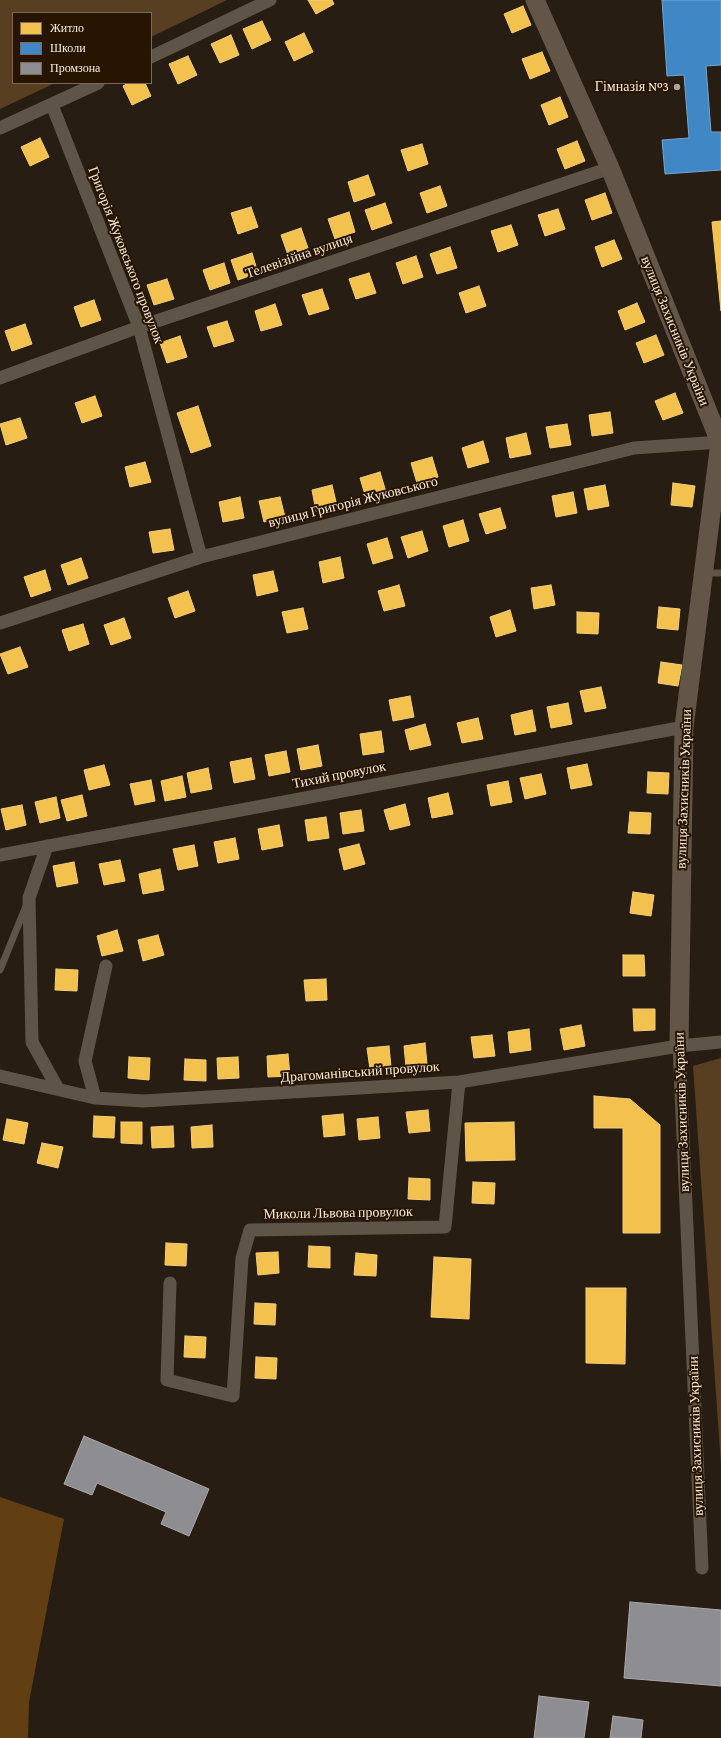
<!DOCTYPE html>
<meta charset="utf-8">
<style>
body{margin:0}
#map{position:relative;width:721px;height:1738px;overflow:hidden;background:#281d12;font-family:"Crimson Pro",serif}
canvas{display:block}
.legend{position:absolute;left:12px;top:12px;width:140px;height:72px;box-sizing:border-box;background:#271501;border:1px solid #7b6b59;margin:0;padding:5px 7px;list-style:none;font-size:12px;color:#f8ebde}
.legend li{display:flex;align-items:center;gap:8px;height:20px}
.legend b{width:20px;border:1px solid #7b6b59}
</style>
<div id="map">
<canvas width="721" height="1738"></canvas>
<ul class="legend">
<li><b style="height:11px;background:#f2c14e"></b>Житло</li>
<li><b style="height:11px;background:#3f88c5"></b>Школи</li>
<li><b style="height:11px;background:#8d8d92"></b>Промзона</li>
</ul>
</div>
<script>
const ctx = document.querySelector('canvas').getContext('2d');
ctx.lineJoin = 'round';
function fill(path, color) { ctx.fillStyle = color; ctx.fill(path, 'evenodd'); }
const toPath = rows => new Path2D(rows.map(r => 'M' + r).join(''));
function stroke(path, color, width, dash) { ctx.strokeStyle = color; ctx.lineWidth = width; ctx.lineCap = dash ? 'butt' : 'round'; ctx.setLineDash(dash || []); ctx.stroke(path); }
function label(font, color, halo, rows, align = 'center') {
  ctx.font = font + ' "Crimson Pro",serif'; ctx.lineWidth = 4; ctx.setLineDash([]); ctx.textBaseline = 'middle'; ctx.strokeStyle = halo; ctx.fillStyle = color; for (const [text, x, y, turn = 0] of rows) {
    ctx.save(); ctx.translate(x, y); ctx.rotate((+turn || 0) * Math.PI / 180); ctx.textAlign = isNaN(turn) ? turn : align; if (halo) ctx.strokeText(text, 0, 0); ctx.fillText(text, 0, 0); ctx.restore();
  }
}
fill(toPath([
 [0,0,227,0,151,37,151,13,13,13,13,83,55,83,0,109],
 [721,1058,721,1465,693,1066]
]), '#593f22');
fill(toPath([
 [0,1497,64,1519,29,1702,28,1738,0,1738]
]), '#623f13');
const homes = toPath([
 [308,0,332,0,334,4,316,14,308,0],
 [523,6,531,25,512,33,504,14,523,6],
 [262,21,271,40,252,49,243,29,262,21],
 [304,33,313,52,294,61,285,42,304,33],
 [231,35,239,55,220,63,211,44,231,35],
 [542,52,550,71,530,79,522,59,542,52],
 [188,56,197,75,178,84,169,64,188,56],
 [128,83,145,83,151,96,132,105,123,86,128,83],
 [560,97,568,117,549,125,541,105,560,97],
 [40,138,49,157,30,166,21,147,40,138],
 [577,141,585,161,565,169,557,149,577,141],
 [422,144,428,164,408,171,401,150,422,144],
 [368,175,375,195,354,202,348,182,368,175],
 [440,186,447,206,427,213,420,193,440,186],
 [605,193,612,213,592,220,585,200,605,193],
 [385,203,392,223,372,230,365,210,385,203],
 [251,207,258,227,238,234,231,213,251,207],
 [558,209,565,229,545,236,538,215,558,209],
 [349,212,355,232,335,239,328,219,349,212],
 [721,221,721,311,712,222,721,221],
 [511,225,518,245,498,252,491,231,511,225],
 [301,228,308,248,288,255,281,235,301,228],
 [614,240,622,259,602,267,595,247,614,240],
 [450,247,457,268,437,274,430,254,450,247],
 [252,253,258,273,238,280,231,260,252,253],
 [416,256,423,277,403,284,396,263,416,256],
 [224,263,230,283,210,290,203,270,224,263],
 [369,273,376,293,356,299,349,279,369,273],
 [167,279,174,299,154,305,147,285,167,279],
 [479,286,486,306,466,313,459,293,479,286],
 [322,289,329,309,309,315,302,295,322,289],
 [94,300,101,320,81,327,74,307,94,300],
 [637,303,645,322,625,330,618,311,637,303],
 [275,304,282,325,261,331,255,311,275,304],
 [227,321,234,341,214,347,207,327,227,321],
 [25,324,32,344,12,351,5,331,25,324],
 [656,335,664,355,644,363,636,343,656,335],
 [180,336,187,357,167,363,160,343,180,336],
 [675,393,683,413,663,420,655,401,675,393],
 [95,396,102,416,82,423,75,403,95,396],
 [198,406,211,446,191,453,177,413,198,406],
 [610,412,613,433,592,436,589,415,610,412],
 [20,418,27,438,6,445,0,424,20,418],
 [567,424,571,445,550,448,546,427,567,424],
 [526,433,531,454,510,458,506,438,526,433],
 [483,441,489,462,468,468,462,448,483,441],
 [432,457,438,477,417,483,411,463,432,457],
 [145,462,151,482,130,487,125,467,145,462],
 [380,472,386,492,366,498,360,478,380,472],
 [673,483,695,486,692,507,671,505,673,483],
 [332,485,337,506,316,511,312,490,332,485],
 [605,485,609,506,588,510,584,489,605,485],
 [573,492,577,513,556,517,552,496,573,492],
 [240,497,244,518,223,522,219,502,240,497],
 [280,497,285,517,264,522,259,501,280,497],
 [500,508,506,528,486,534,479,514,500,508],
 [463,520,469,541,449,547,443,526,463,520],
 [170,529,174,550,153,553,149,532,170,529],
 [422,531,428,551,408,558,401,537,422,531],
 [387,538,393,558,373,564,367,544,387,538],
 [340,557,344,578,323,583,319,562,340,557],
 [81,558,88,578,68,585,61,565,81,558],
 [45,570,51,590,31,597,24,577,45,570],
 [273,571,278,591,257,596,253,575,273,571],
 [399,585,405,606,384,611,378,591,399,585],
 [551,585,555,605,534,609,531,588,551,585],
 [188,591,195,611,175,618,168,598,188,591],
 [659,607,680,609,678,630,657,628,659,607],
 [303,608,308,629,287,633,282,612,303,608],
 [510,610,516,631,496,637,490,617,510,610],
 [577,612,599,613,598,634,577,633,577,612],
 [124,618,131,638,111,645,104,625,124,618],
 [83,624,89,644,69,651,62,630,83,624],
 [20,647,28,667,8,674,0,654,20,647],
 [661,662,682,665,678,686,658,683,661,662],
 [601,687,606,708,585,712,580,691,601,687],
 [410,696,414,717,393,721,389,700,410,696],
 [568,703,572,724,551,728,547,707,568,703],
 [532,710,536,731,515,735,511,715,532,710],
 [478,718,483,739,462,743,457,723,478,718],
 [425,724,431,745,410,750,405,730,425,724],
 [381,731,384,752,363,755,360,734,381,731],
 [318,745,322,766,301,770,297,749,318,745],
 [286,751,290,772,269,776,265,755,286,751],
 [251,758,255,779,234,783,230,762,251,758],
 [587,764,592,785,571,789,567,768,587,764],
 [104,765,110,785,89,790,84,770,104,765],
 [208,768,212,789,191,793,187,773,208,768],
 [648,772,669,773,668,794,647,793,648,772],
 [541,774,546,794,525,799,520,778,541,774],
 [182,776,186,797,165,801,161,781,182,776],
 [151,780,155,801,135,805,130,784,151,780],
 [508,781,512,802,491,806,487,785,508,781],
 [448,793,453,814,432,818,428,798,448,793],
 [82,795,87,816,67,821,61,800,82,795],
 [56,797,60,818,40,823,35,802,56,797],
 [405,804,410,825,390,830,384,810,405,804],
 [22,805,26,825,6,830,1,809,22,805],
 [361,810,364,831,343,834,340,813,361,810],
 [630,812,651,813,650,834,628,833,630,812],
 [326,817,329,838,308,841,305,820,326,817],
 [279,825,283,846,262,850,258,829,279,825],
 [235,838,239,859,218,863,214,842,235,838],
 [359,844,365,864,344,870,339,849,359,844],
 [194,845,198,866,178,870,173,849,194,845],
 [120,860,125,881,104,885,99,864,120,860],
 [74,862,78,883,57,887,53,866,74,862],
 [160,869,164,890,143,894,139,874,160,869],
 [633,892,654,895,651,916,630,913,633,892],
 [117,930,123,951,102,956,97,936,117,930],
 [158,935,164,955,143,961,138,940,158,935],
 [623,955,644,955,645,976,623,976,623,955],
 [56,969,78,970,77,991,55,990,56,969],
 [326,979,327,1000,306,1001,304,980,326,979],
 [633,1009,655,1009,655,1030,634,1031,633,1009],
 [581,1025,585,1046,564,1050,560,1029,581,1025],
 [529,1029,531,1050,510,1053,508,1032,529,1029],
 [492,1035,495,1056,474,1058,471,1037,492,1035],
 [425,1043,427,1064,406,1067,404,1046,425,1043],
 [389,1046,391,1067,370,1069,367,1048,389,1046],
 [288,1054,290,1076,268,1077,267,1056,288,1054],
 [129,1057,150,1058,149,1080,128,1078,129,1057],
 [238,1057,239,1078,218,1079,217,1058,238,1057],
 [185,1059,206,1060,206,1081,184,1080,185,1059],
 [594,1096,630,1099,660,1125,660,1233,623,1233,623,1128,594,1128,594,1096],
 [428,1110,430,1131,409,1133,406,1112,428,1110],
 [343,1114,345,1135,324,1137,322,1116,343,1114],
 [94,1116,115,1117,114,1138,93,1137,94,1116],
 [378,1117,380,1138,359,1140,357,1119,378,1117],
 [7,1119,28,1123,24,1144,3,1140,7,1119],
 [121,1122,142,1122,142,1144,121,1143,121,1122],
 [514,1122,515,1160,466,1161,465,1123,514,1122],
 [212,1125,213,1147,192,1148,191,1127,212,1125],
 [173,1126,174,1147,152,1148,151,1127,173,1126],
 [42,1143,63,1147,58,1168,37,1163,42,1143],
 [409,1178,430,1179,430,1200,408,1199,409,1178],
 [473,1182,495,1183,494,1204,472,1203,473,1182],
 [166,1243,187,1244,186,1266,165,1265,166,1243],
 [309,1246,330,1247,330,1268,308,1267,309,1246],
 [278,1252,279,1273,258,1275,256,1253,278,1252],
 [356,1253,377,1255,376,1276,354,1275,356,1253],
 [434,1257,471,1259,469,1319,431,1317,434,1257],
 [586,1288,626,1288,625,1364,586,1363,586,1288],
 [255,1303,276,1304,275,1325,254,1324,255,1303],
 [185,1336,206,1337,205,1358,184,1357,185,1336],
 [256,1357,277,1358,276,1379,255,1378,256,1357]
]);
fill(homes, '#f2c14e');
stroke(homes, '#f4ce79', 1);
const schools = toPath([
 [662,0,721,0,721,65,706,66,711,132,721,132,721,170,665,174,662,140,689,138,684,75,667,76,662,0]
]);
fill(schools, '#3f88c5');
stroke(schools, '#76a6cc', 1);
const industry = toPath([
 [84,1436,209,1489,189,1536,161,1524,166,1512,97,1483,92,1495,64,1484,84,1436],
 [630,1602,721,1610,721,1686,624,1678,630,1602],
 [539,1696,589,1702,584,1738,534,1738,539,1696],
 [613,1716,643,1720,641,1738,610,1738,613,1716]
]);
fill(industry, '#8d8d92');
stroke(industry, '#ada9a9', 1);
stroke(toPath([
 [704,573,721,573],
 [0,970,26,906]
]), '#5f5448', 7);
stroke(toPath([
 [151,57,270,0],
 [52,105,139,327,201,557],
 [0,128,98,83],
 [0,378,139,327,610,168],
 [0,623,201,557,634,448,721,442],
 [47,846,29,898,32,1042,58,1089],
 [0,855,684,727],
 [679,1046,702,1568],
 [0,1076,95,1098,143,1101,459,1082,679,1046,721,1042],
 [95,1098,85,1061,106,966],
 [170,1283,167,1380,233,1396,242,1258,250,1230,445,1227,459,1082]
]), '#5f5448', 13);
stroke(toPath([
 [535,0,610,168,720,442,684,727,679,1046]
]), '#635548', 19);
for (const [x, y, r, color] of [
 [677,87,4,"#afa397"]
]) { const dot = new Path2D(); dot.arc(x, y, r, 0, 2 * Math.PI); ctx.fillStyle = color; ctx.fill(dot); stroke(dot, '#271501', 1.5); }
label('14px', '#f8ebde', '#271501', [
 ["Гімназія №3",669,87]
], 'right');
label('14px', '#f8ebde', '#271501', [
 ["Григорія Жуковського провулок",126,255,69],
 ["Телевізійна вулиця",299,256,-19],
 ["вулиця Захисників України",675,331,68],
 ["вулиця Григорія Жуковського",353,502,-14],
 ["Тихий провулок",339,775,-11],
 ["вулиця Захисників України",684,789,-88],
 ["Драгоманівський провулок",360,1072,-4],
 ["вулиця Захисників України",682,1112,-92],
 ["Миколи Львова провулок",338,1213,-1],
 ["вулиця Захисників України",696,1436,-92]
]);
</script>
